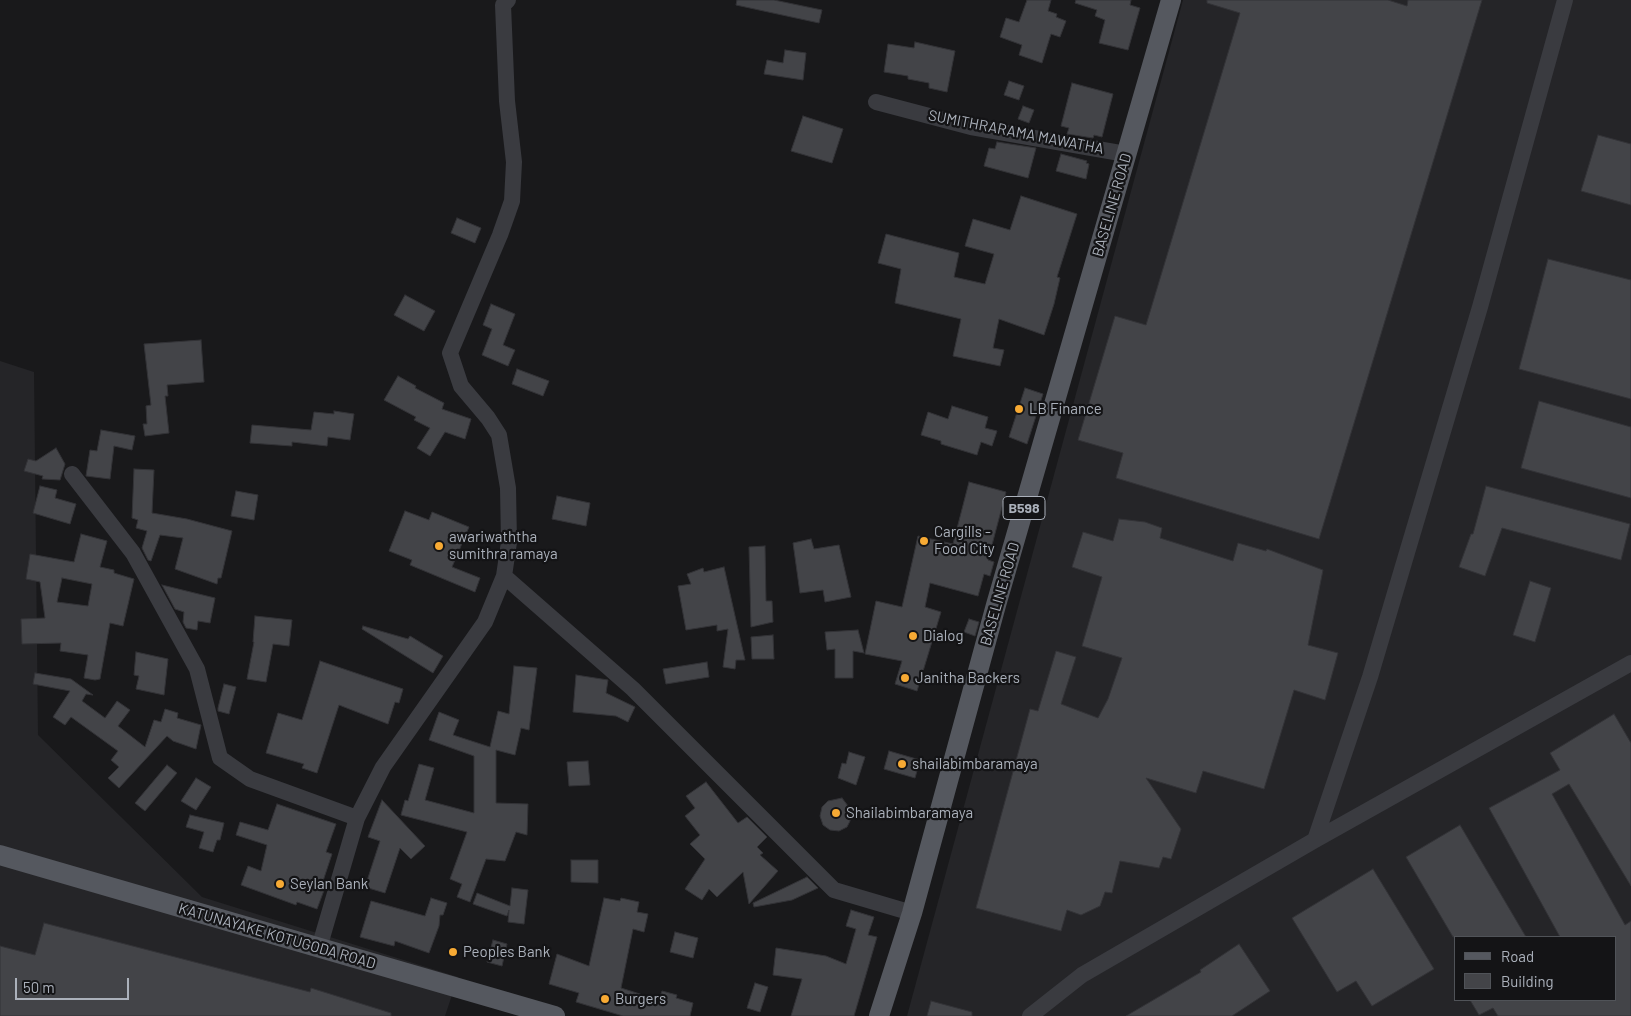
<!DOCTYPE html>
<style>
body{margin:0}
#map{position:relative;width:1631px;height:1016px;overflow:hidden;background:#19191b;font-family:Barlow,sans-serif}
canvas{display:block}
.legend{position:absolute;left:1454px;top:936px;width:162px;height:65px;box-sizing:border-box;background:#141416;border:1px solid #505358;margin:0;padding:6px 9px;list-style:none;font-size:15px;color:#abb1bb}
.legend li{display:flex;align-items:center;gap:10px;height:25px}
.legend b{width:25px;border:1px solid #505358}
.scale{position:absolute;left:15px;top:978px;width:114px;height:22px;box-sizing:border-box;border:2px solid #abb1bb;border-top:0;padding-left:6px;font-size:15px;line-height:18px;white-space:nowrap;color:#abb1bb;-webkit-text-stroke:4px #141416;paint-order:stroke}
</style>
<div id="map">
<canvas width="1631" height="1016"></canvas>
<ul class="legend">
<li><b style="height:6px;background:#55585f"></b>Road</li>
<li><b style="height:14px;background:#434448"></b>Building</li>
</ul>
<div class="scale">50 m</div>
</div>
<script>
const ctx = document.querySelector('canvas').getContext('2d');
ctx.lineJoin = 'round';
function fill(path, color) { ctx.fillStyle = color; ctx.fill(path, 'evenodd'); }
const toPath = rows => new Path2D(rows.map(r => 'M' + r).join(''));
function stroke(path, color, width, dash) { ctx.strokeStyle = color; ctx.lineWidth = width; ctx.lineCap = dash ? 'butt' : 'round'; ctx.setLineDash(dash || []); ctx.stroke(path); }
function label(font, color, halo, rows, align = 'center') {
  ctx.font = font + ' Barlow,sans-serif'; ctx.lineWidth = 4.5; ctx.setLineDash([]); ctx.textBaseline = 'middle'; ctx.strokeStyle = halo; ctx.fillStyle = color; for (const [text, x, y, turn = 0] of rows) {
    ctx.save(); ctx.translate(x, y); ctx.rotate((+turn || 0) * Math.PI / 180); ctx.textAlign = isNaN(turn) ? turn : align; if (halo) ctx.strokeText(text, 0, 0); ctx.fillText(text, 0, 0); ctx.restore();
  }
}
fill(toPath([
 [1183,0,1631,0,1631,1016,907,1016],
 [1455,937,1615,937,1615,1000,1455,1000],
 [0,361,34,372,38,735,202,897,458,977,445,1016,0,1016]
]), '#252528');
const building = toPath([
 [737,0,774,0,822,10,819,23,736,5,737,0],
 [1027,0,1051,0,1048,11,1057,14,1056,17,1066,21,1060,37,1051,34,1042,63,1019,55,1022,45,1000,37,1006,18,1019,22,1027,0],
 [1076,0,1131,0,1130,5,1140,8,1128,50,1099,43,1105,20,1095,16,1097,10,1075,3,1076,0],
 [1207,0,1388,0,1407,6,1408,0,1482,0,1319,539,1116,478,1123,453,1078,440,1115,316,1146,325,1240,13,1207,3,1207,0],
 [915,42,955,51,947,92,929,88,929,83,908,79,908,76,884,72,888,44,914,48,915,42],
 [785,50,806,53,803,80,764,74,767,60,783,63,785,50],
 [1009,81,1024,86,1019,100,1004,95,1009,81],
 [1072,83,1113,94,1102,137,1094,135,1093,138,1067,134,1069,128,1061,126,1072,83],
 [1023,106,1034,110,1029,123,1018,119,1023,106],
 [803,116,843,129,832,163,791,151,803,116],
 [1598,135,1631,144,1631,205,1581,191,1598,135],
 [997,142,1036,148,1028,178,984,166,989,148,995,149,997,142],
 [1061,154,1087,161,1086,163,1089,164,1086,179,1056,171,1061,154],
 [1021,196,1077,214,1057,277,1060,278,1054,304,1044,335,999,319,993,348,1004,350,1000,366,953,356,961,319,895,303,901,269,878,263,886,234,959,253,954,277,985,284,994,254,965,246,973,219,1010,230,1021,196],
 [457,218,481,228,475,243,451,233,457,218],
 [1548,259,1631,280,1631,399,1519,369,1548,259],
 [405,295,435,311,424,331,394,315,405,295],
 [491,304,515,314,503,345,515,350,508,366,482,355,492,329,483,325,491,304],
 [201,340,204,382,167,385,168,396,165,396,169,433,145,436,143,424,147,424,146,406,151,405,144,344,201,340],
 [517,369,549,381,543,396,512,384,517,369],
 [398,376,416,386,415,388,444,403,442,409,471,419,465,439,445,432,430,456,417,448,430,428,414,420,416,417,384,400,398,376],
 [1025,388,1043,394,1027,444,1009,437,1025,388],
 [1539,401,1631,427,1631,498,1521,468,1539,401],
 [952,406,988,417,985,428,997,431,992,446,981,442,977,455,941,444,941,441,921,435,928,412,948,419,952,406],
 [334,411,354,414,350,440,328,437,327,446,292,442,292,446,250,443,252,425,311,430,314,412,334,414,334,411],
 [101,430,135,436,132,450,114,446,110,479,86,476,90,450,97,451,101,430],
 [56,448,65,464,60,480,42,479,43,476,24,471,28,459,36,461,56,448],
 [134,469,154,470,152,513,187,519,232,531,221,578,218,578,217,584,175,569,183,538,160,535,151,561,148,560,142,548,147,531,136,528,138,520,132,518,134,469],
 [969,482,1006,492,988,560,994,562,990,576,984,574,978,596,930,583,925,607,941,612,917,691,895,684,902,661,865,654,876,601,902,607,918,536,953,544,969,482],
 [40,486,57,490,55,498,76,504,70,524,33,513,40,486],
 [1486,486,1630,524,1621,560,1502,528,1485,576,1459,567,1471,534,1473,534,1486,486],
 [236,491,258,495,254,520,231,516,236,491],
 [557,496,590,503,586,526,552,519,557,496],
 [405,511,429,520,432,512,469,527,452,567,480,578,475,592,410,565,412,560,389,551,405,511],
 [1119,519,1145,522,1162,528,1160,538,1233,561,1238,543,1266,551,1267,549,1323,570,1308,645,1338,653,1325,700,1294,690,1264,789,1203,771,1196,793,1146,778,1181,829,1171,859,1163,857,1159,868,1120,861,1112,893,1105,892,1100,906,1081,915,1067,910,1061,931,976,908,1030,709,1038,711,1056,651,1076,657,1061,704,1098,718,1108,699,1122,658,1082,646,1102,577,1072,567,1083,532,1113,541,1119,519],
 [81,534,107,541,100,567,114,570,114,573,134,579,123,626,110,623,100,679,95,680,84,678,88,655,60,651,61,643,22,644,21,619,45,618,40,582,26,579,30,554,74,562,81,534],
 [62,578,92,584,88,606,57,602,62,578],
 [811,539,814,549,839,545,851,597,825,602,823,590,800,593,793,543,811,539],
 [765,546,766,601,772,601,773,622,751,627,749,547,765,546],
 [724,567,745,660,736,660,735,669,723,667,728,629,717,631,717,625,686,630,678,586,691,584,687,574,703,568,704,572,724,567],
 [1530,581,1551,588,1535,642,1513,635,1530,581],
 [162,585,215,598,210,623,198,621,197,630,186,628,183,622,184,612,175,609,162,585],
 [255,616,292,620,289,646,273,644,266,682,247,679,254,642,253,642,255,616],
 [969,619,979,622,975,636,964,632,969,619],
 [363,626,408,639,410,636,443,656,433,673,362,629,363,626],
 [858,630,864,653,853,651,853,678,835,678,835,649,827,650,825,632,858,630],
 [773,635,774,659,752,659,751,637,773,635],
 [136,652,168,659,164,695,136,689,139,676,134,675,136,652],
 [320,661,403,689,399,703,395,702,388,724,339,705,317,773,302,768,304,764,266,753,278,713,302,720,320,661],
 [707,662,709,677,666,684,663,669,707,662],
 [514,666,537,668,529,730,521,728,515,755,496,750,496,803,528,804,527,835,516,832,505,861,486,859,470,902,457,897,462,884,450,879,467,832,401,815,405,800,408,801,419,764,434,768,425,800,474,813,474,756,429,740,439,712,459,720,453,735,490,747,498,711,509,714,514,666],
 [35,673,71,679,93,695,86,694,82,701,105,718,117,701,130,710,118,726,145,747,154,720,161,722,165,709,178,713,177,718,201,725,196,749,173,741,167,736,119,788,108,778,119,767,111,760,118,751,71,717,65,725,53,717,70,691,33,684,35,673],
 [576,675,608,680,606,693,635,707,628,722,616,716,573,712,576,675],
 [224,684,236,687,229,714,218,711,218,708,224,684],
 [1614,714,1631,743,1631,886,1569,784,1552,794,1625,925,1631,921,1631,1016,1498,1016,1493,1008,1479,1015,1470,1000,1615,1000,1615,937,1560,937,1489,808,1560,770,1550,753,1614,714],
 [889,751,920,760,915,778,884,769,889,751],
 [849,752,865,757,856,785,838,778,842,763,846,764,849,752],
 [588,761,590,785,569,786,567,762,588,761],
 [167,765,177,773,145,811,135,803,167,765],
 [196,778,211,787,196,810,181,801,196,778],
 [706,782,738,823,747,817,767,837,757,847,763,853,760,855,778,871,749,904,743,872,717,897,709,889,702,900,685,889,705,859,690,844,700,835,685,816,695,808,686,796,706,782],
 [842,798,851,810,851,819,847,827,839,831,830,830,823,825,820,816,822,807,828,801,842,798],
 [382,800,425,846,411,859,400,848,385,893,365,887,380,841,368,837,382,800],
 [277,804,336,824,326,852,332,854,322,884,326,885,317,909,297,902,296,905,241,885,248,866,261,871,267,845,236,835,240,822,268,830,277,804],
 [190,815,224,823,220,840,217,840,213,852,199,848,204,832,186,827,190,815],
 [1460,825,1526,937,1453,937,1406,857,1460,825],
 [571,860,598,860,598,883,571,882,571,860],
 [1373,869,1434,969,1372,1006,1356,981,1337,992,1292,918,1373,869],
 [807,877,818,888,792,900,754,907,753,903,807,877],
 [512,888,528,890,524,924,508,922,509,910,507,916,473,904,477,893,510,906,512,888],
 [431,898,447,903,443,915,440,915,439,926,429,953,395,941,394,946,360,937,371,901,425,916,431,898],
 [604,898,620,901,621,898,639,902,637,912,648,914,644,932,633,929,621,988,659,1000,662,991,677,995,676,998,693,1003,690,1016,623,1016,576,1002,579,993,549,984,557,954,589,966,604,898],
 [851,910,874,917,868,935,877,937,854,1016,791,1016,802,979,773,975,776,948,826,956,846,964,856,929,846,926,851,910],
 [44,923,310,992,311,988,391,1013,391,1016,0,1016,0,946,35,955,44,923],
 [675,932,698,938,693,958,670,952,675,932],
 [493,940,507,944,502,966,487,962,493,940],
 [1239,944,1270,991,1232,1016,1126,1016,1201,972,1200,970,1239,944],
 [755,983,768,987,760,1012,747,1008,755,983],
 [931,1001,972,1012,972,1016,927,1016,931,1001]
]);
fill(building, '#434448');
stroke(building, '#333337', 1);
stroke(toPath([
 [876,102,971,127,1126,154],
 [72,474,133,553,197,669,220,758,250,779,357,818,383,767,485,622,504,576,509,542,508,488,499,435,488,418,461,386,450,353,500,235,512,201,514,162,507,101,503,5,508,0],
 [504,576,633,689,834,890,912,913],
 [1315,840,1370,677,1480,307,1565,0],
 [319,948,357,818],
 [1030,1016,1082,975,1315,840,1631,663]
]), '#3a3b40', 16);
stroke(toPath([
 [0,855,555,1016],
 [879,1016,912,913,996,605,1171,0]
]), '#55585f', 20);
for (const [x, y, r, color] of [
 [1019,409,5,"#f7aa34"],
 [924,541,5,"#f7aa34"],
 [439,546,5,"#f7aa34"],
 [913,636,5,"#f7aa34"],
 [905,678,5,"#f7aa34"],
 [902,764,5,"#f7aa34"],
 [836,813,5,"#f7aa34"],
 [280,884,5,"#f7aa34"],
 [453,952,5,"#f7aa34"],
 [605,999,5,"#f7aa34"]
]) { const dot = new Path2D(); dot.arc(x, y, r, 0, 2 * Math.PI); ctx.fillStyle = color; ctx.fill(dot); stroke(dot, '#141416', 2); }
for (const [x, y, w] of [
 [1024,508,42]
]) { const box = new Path2D(); box.roundRect(x - w / 2, y - 11.5, w, 23, 4); ctx.fillStyle = '#141416'; ctx.fill(box); stroke(box, '#abb1bb', 1); }
label('bold 14px', '#abb1bb', null, [
 ["B598",1024,508]
]);
label('15px', '#abb1bb', '#141416', [
 ["SUMITHRARAMA MAWATHA",1016,132,11],
 ["BASELINE ROAD",1112,205,-74],
 ["BASELINE ROAD",1000,594,-74],
 ["KATUNAYAKE KOTUGODA ROAD",277,936,16]
]);
label('15px', '#abb1bb', '#141416', [
 ["LB Finance",1029,409],
 ["Cargills -",934,532],
 ["Food City",934,549],
 ["awariwaththa",449,537],
 ["sumithra ramaya",449,554],
 ["Dialog",923,636],
 ["Janitha Backers",915,678],
 ["shailabimbaramaya",912,764],
 ["Shailabimbaramaya",846,813],
 ["Seylan Bank",290,884],
 ["Peoples Bank",463,952],
 ["Burgers",615,999]
], 'left');
</script>
